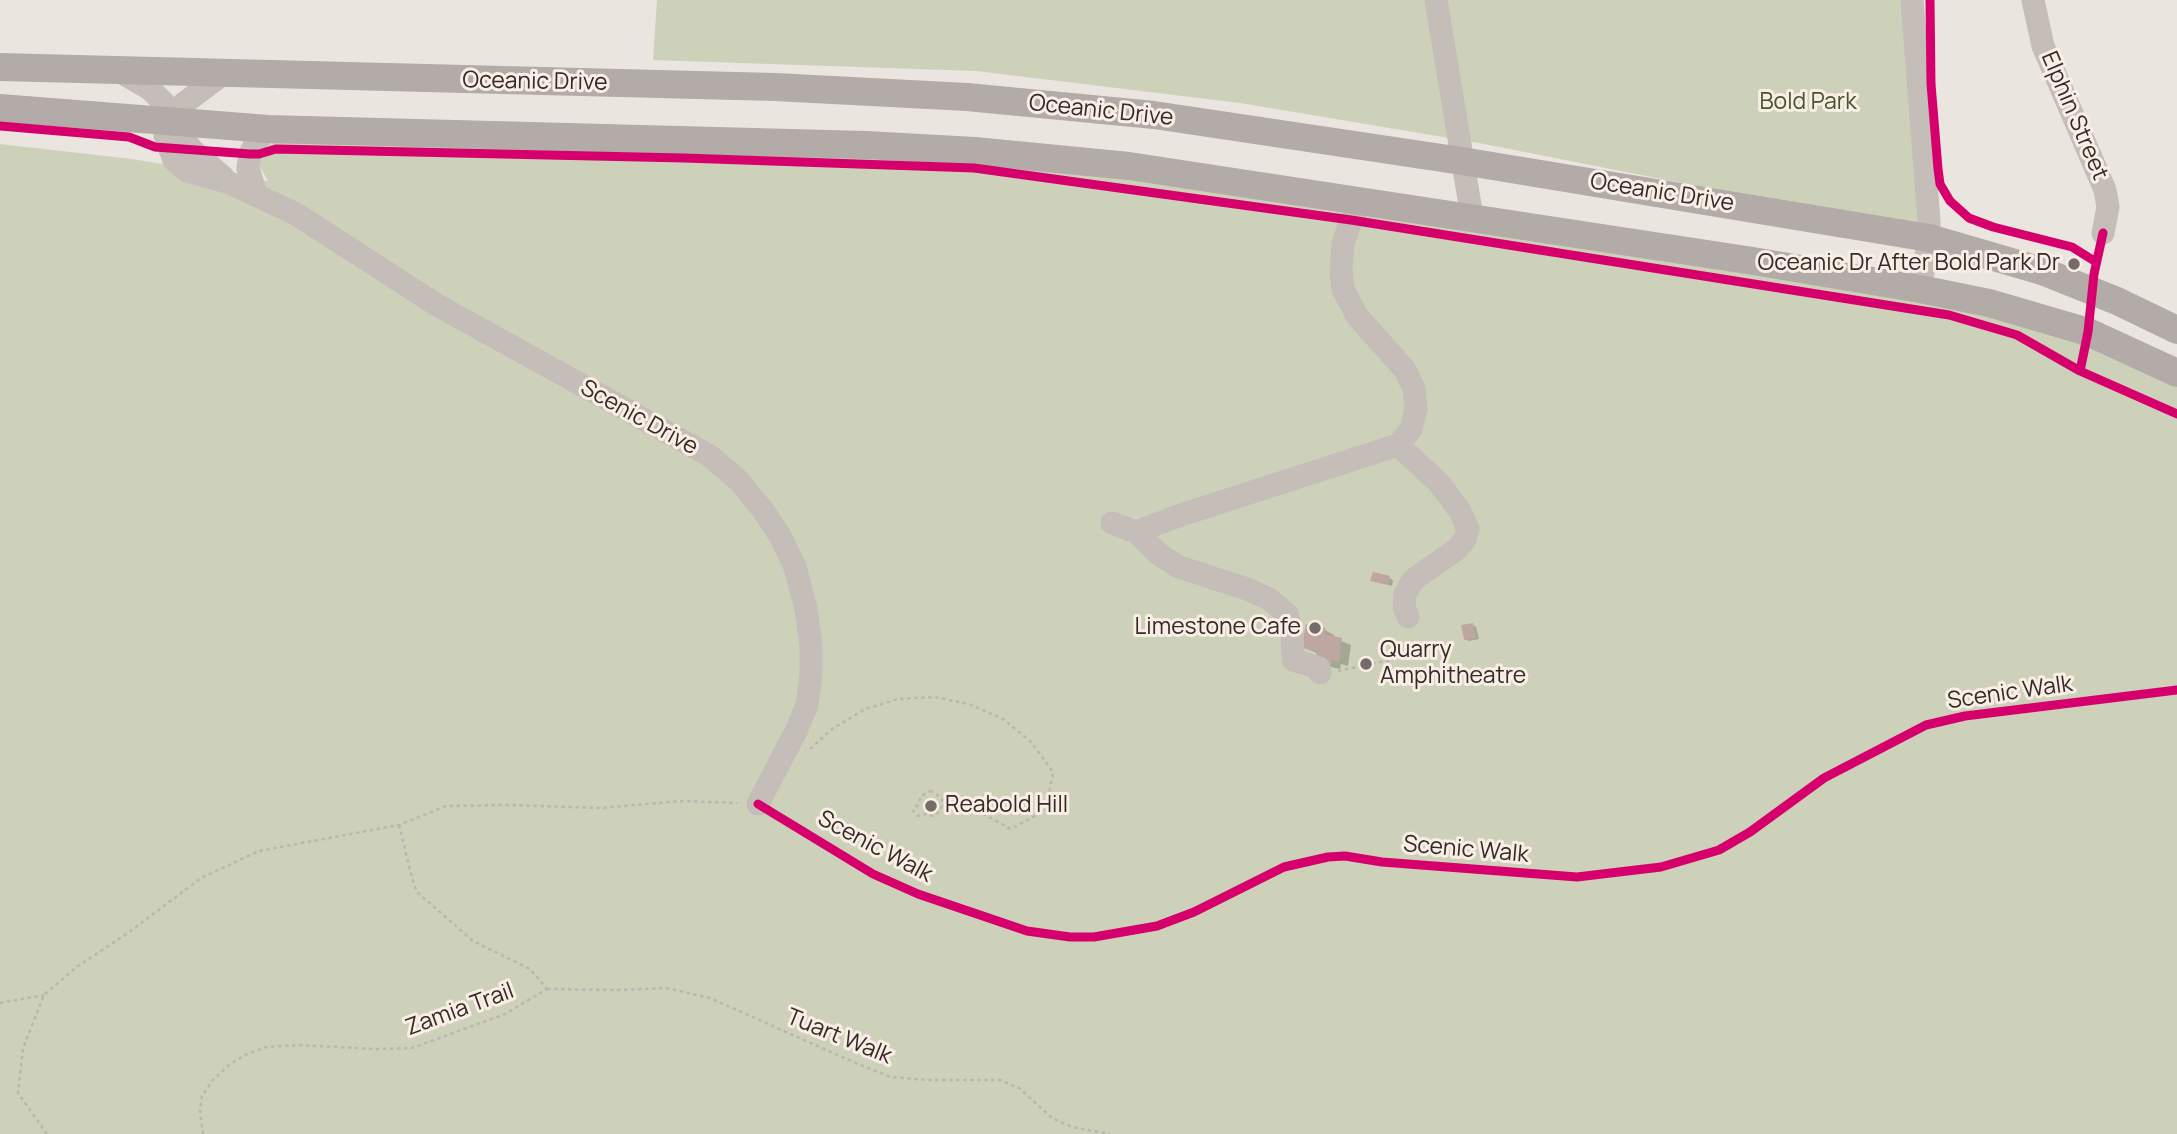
<!DOCTYPE html>
<style>
body{margin:0}
canvas{display:block;background:#ebe5df}
</style>
<canvas width="2177" height="1134"></canvas>
<script>
const ctx = document.querySelector('canvas').getContext('2d');
ctx.lineJoin = 'round';
function fill(path, color) { ctx.fillStyle = color; ctx.fill(path, 'evenodd'); }
const toPath = rows => new Path2D(rows.map(r => 'M' + r).join(''));
function stroke(path, color, width, dash) { ctx.strokeStyle = color; ctx.lineWidth = width; ctx.lineCap = dash ? 'butt' : 'round'; ctx.setLineDash(dash || []); ctx.stroke(path); }
function label(font, color, halo, rows, align = 'center') {
  ctx.font = font + ' Manrope,sans-serif'; ctx.lineWidth = 6; ctx.setLineDash([]); ctx.textBaseline = 'middle'; ctx.strokeStyle = halo; ctx.fillStyle = color; for (const [text, x, y, turn = 0] of rows) {
    ctx.save(); ctx.translate(x, y); ctx.rotate((+turn || 0) * Math.PI / 180); ctx.textAlign = isNaN(turn) ? turn : align; if (halo) ctx.strokeText(text, 0, 0); ctx.fillText(text, 0, 0); ctx.restore();
  }
}
fill(toPath([
 [657,0,1904,0,1925,231,1479,143,1240,103,976,71,653,60],
 [277,140,975,160,1129,175,1919,298,2042,328,2177,382,2177,1134,0,1134,0,144,132,159,268,181,258,163,266,146]
]), '#ced1b9');
fill(toPath([
 [1389,578,1393,580,1392,586,1372,580],
 [1472,625,1476,627,1479,639,1469,641,1465,639],
 [1325,630,1334,635,1334,638,1351,645,1348,666,1341,664,1340,669,1326,666,1319,654,1303,647]
]), '#0003');
fill(toPath([
 [1373,572,1390,576,1388,585,1370,581],
 [1473,623,1476,638,1464,640,1461,625],
 [1306,624,1326,628,1324,634,1342,638,1339,662,1332,660,1331,665,1315,662,1317,651,1301,648]
]), '#bfa7a1');
stroke(toPath([
 [1948,198,1969,218,1993,227,2072,247,2096,262],
 [1338,671,1394,659],
 [810,749,832,729,865,709,898,699,934,697,969,704,1003,719,1031,742,1053,772,1046,810,1011,829,978,811,943,805],
 [930,791,935,793,942,800,941,810,933,816,924,814,918,816,913,811,914,808,918,805,921,796,930,791],
 [399,825,413,882,417,892,473,941,530,969,547,989],
 [547,989,621,990,666,988,710,998,860,1065,891,1077,927,1080,1000,1080,1019,1088,1052,1118,1072,1127,1110,1134],
 [0,1003,44,995],
 [47,1134,18,1093,23,1048,44,995,78,966,128,933,201,878,259,851,399,825,446,806,508,805,600,808,682,801,737,803],
 [203,1134,200,1111,202,1096,212,1081,229,1065,245,1055,266,1047,299,1045,375,1049,412,1048,505,1014,547,989]
]), '#bdb5b1', 2.5, [3.5, 3.5]);
stroke(toPath([
 [1436,0,1472,217],
 [1912,0,1929,221,1929,238,1920,289],
 [2033,0,2043,46,2105,190,2108,207,2103,233],
 [119,71,150,89,163,102,191,149,223,177],
 [223,74,183,104,175,123,165,136,174,160,187,171,230,183,296,214,437,305,710,456,738,480,763,510,780,536,795,567,806,609,811,645,811,675,807,705,796,731,758,804],
 [256,194,248,168,250,154,257,140,268,129],
 [1398,445,1439,483,1460,511,1468,529,1465,539,1457,549,1413,580,1405,594,1404,607,1408,617],
 [1112,523,1136,532,1181,515,1398,445,1411,429,1416,409,1414,389,1405,370,1357,316,1343,289,1341,270,1343,244,1351,220,1363,200],
 [1136,532,1160,555,1179,567,1247,589,1269,599,1287,614,1292,632,1293,660,1319,668,1320,673]
]), '#c4bdb8', 23);
stroke(toPath([
 [0,67,775,87,967,97,1154,115,1462,161,1929,238,2042,271,2117,301,2177,330],
 [0,108,268,129,866,145,975,151,1129,166,1753,261,1920,289,1989,303,2088,332,2177,373]
]), '#b3aba7', 28);
stroke(toPath([
 [1930,0,1931,84,1938,169,1940,184,1950,201,1969,218,1993,227,2072,247,2096,262],
 [0,126,129,137,155,147,250,154,259,154,276,149,684,158,974,168,1351,220,1949,315,2017,335,2080,371,2177,414],
 [2080,371,2088,332,2094,274,2103,233],
 [758,804,873,874,918,894,1027,931,1070,937,1094,937,1157,926,1194,912,1284,867,1328,857,1345,856,1382,862,1577,877,1661,867,1719,850,1750,832,1824,778,1926,725,1965,716,2177,690]
]), '#d6006c', 9);
for (const [x, y, r, color] of [
 [2074,264,7,"#756b67"],
 [1315,628,7,"#756b67"],
 [1366,664,7,"#756b67"],
 [931,806,7,"#756b67"]
]) { const dot = new Path2D(); dot.arc(x, y, r, 0, 2 * Math.PI); ctx.fillStyle = color; ctx.fill(dot); stroke(dot, '#f9eee5', 2.5); }
label('23px', '#352a27', '#f9eee5', [
 ["Oceanic Drive",535,82,1],
 ["Oceanic Drive",1101,111,6],
 ["Elphin Street",2074,116,67],
 ["Oceanic Drive",1662,193,9],
 ["Scenic Drive",639,418,29],
 ["Scenic Walk",2010,693,-8],
 ["Scenic Walk",875,847,28],
 ["Scenic Walk",1466,850,5],
 ["Zamia Trail",460,1010,-20],
 ["Tuart Walk",839,1037,22]
]);
label('23px', '#47532b', '#f9eee5', [
 ["Bold Park",1808,103]
]);
label('23px', '#352a27', '#f9eee5', [
 ["Oceanic Dr After Bold Park Dr",2060,264],
 ["Limestone Cafe",1301,628],
 ["Quarry",1380,651,"left"],
 ["Amphitheatre",1380,677,"left"],
 ["Reabold Hill",945,806,"left"]
], 'right');
</script>
